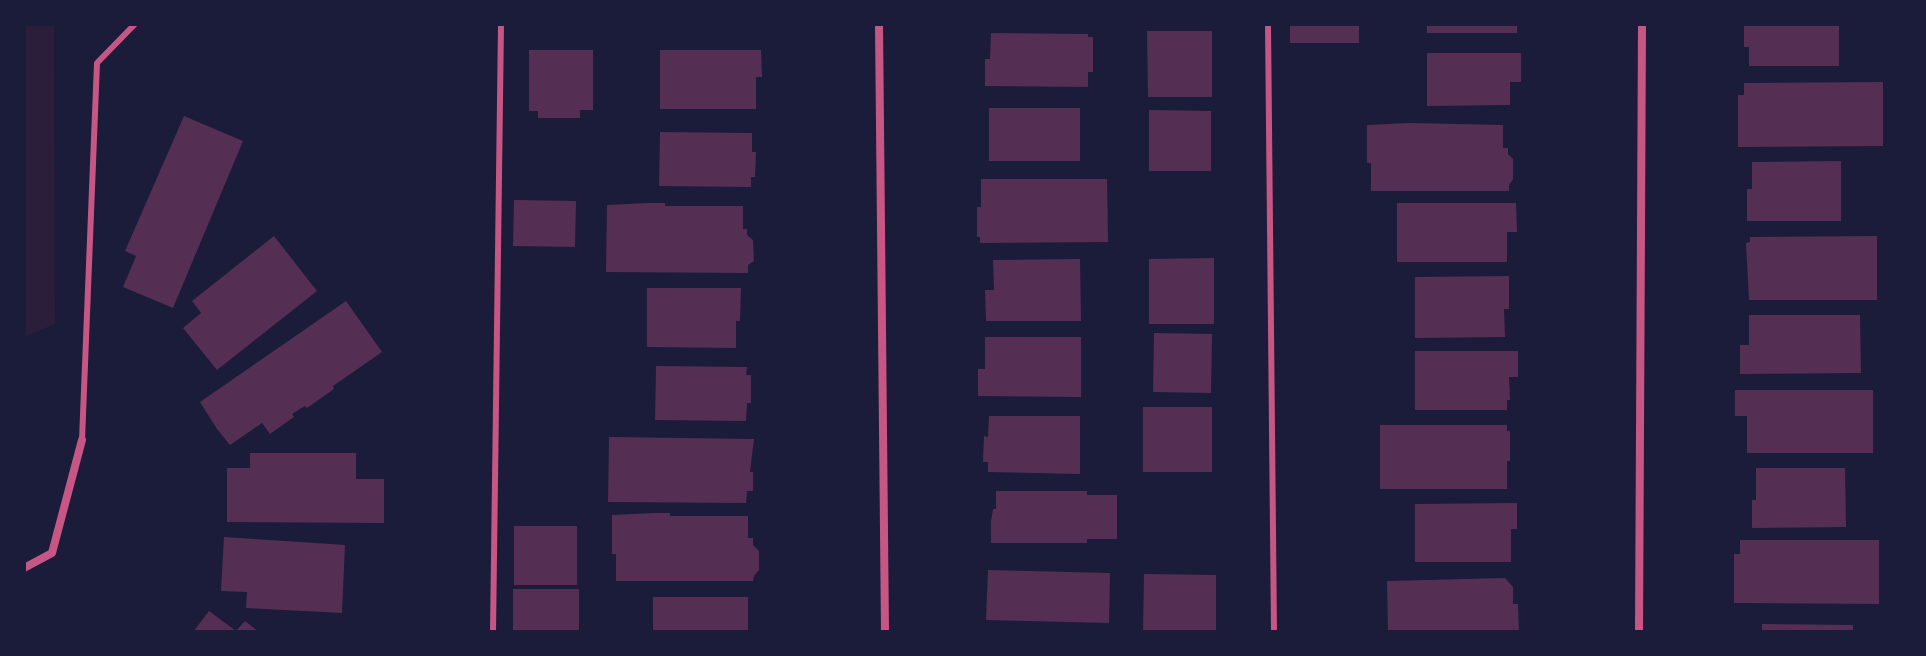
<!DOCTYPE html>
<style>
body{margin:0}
#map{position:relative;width:1926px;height:656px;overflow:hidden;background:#1b1b3a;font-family:Jost,sans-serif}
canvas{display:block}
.frame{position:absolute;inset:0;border:26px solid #1b1b3a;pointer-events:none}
</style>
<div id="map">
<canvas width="1926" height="656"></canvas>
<div class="frame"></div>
</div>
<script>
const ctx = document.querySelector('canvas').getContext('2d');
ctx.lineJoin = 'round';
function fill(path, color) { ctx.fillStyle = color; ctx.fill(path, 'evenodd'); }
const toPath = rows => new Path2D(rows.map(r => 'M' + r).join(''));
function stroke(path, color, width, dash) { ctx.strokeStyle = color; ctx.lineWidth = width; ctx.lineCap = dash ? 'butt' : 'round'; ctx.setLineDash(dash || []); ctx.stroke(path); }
fill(toPath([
 [24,24,54,24,55,324,24,337]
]), '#2a1e3b');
fill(toPath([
 [1290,24,1359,24,1359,43,1290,43],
 [1427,24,1517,24,1517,33,1427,33],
 [1744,24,1839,24,1839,66,1749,66,1749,47,1744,47],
 [1147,31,1212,31,1212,97,1148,97],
 [991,33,1088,34,1088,37,1093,37,1093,72,1088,72,1088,87,985,86,985,59,990,59],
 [529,50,593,50,593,110,580,110,580,118,538,118,538,111,529,111],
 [660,50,761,50,762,77,756,77,756,109,660,109],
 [1427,53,1521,53,1521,82,1510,82,1510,105,1427,106],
 [1883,82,1883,146,1738,147,1738,95,1744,95,1744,83],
 [989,108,1080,108,1080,161,989,161],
 [1149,110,1211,111,1211,171,1149,171],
 [184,116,243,141,173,308,123,287,136,256,125,251],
 [1410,123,1503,125,1503,148,1508,148,1508,154,1513,159,1513,179,1509,185,1509,191,1371,191,1371,163,1367,163,1367,125],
 [660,132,752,133,752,152,756,152,755,177,751,177,751,187,659,186],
 [1841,161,1841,221,1747,221,1747,189,1752,189,1752,162],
 [981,179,1107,179,1108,242,980,243,980,237,977,237,977,207,981,207],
 [514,200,576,201,575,247,513,246],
 [649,203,665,203,665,206,743,206,743,229,747,229,747,235,753,240,754,261,748,265,748,273,606,272,607,205],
 [1397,203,1516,203,1517,232,1507,232,1507,262,1397,262],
 [274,236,317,291,217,370,183,328,201,313,192,301],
 [1877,236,1877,300,1749,300,1746,243,1750,242,1750,237],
 [1214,258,1214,324,1149,324,1149,259],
 [1080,259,1081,321,986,321,985,290,994,290,993,260],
 [1509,276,1509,309,1504,309,1505,337,1415,338,1415,277],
 [647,288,741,288,740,321,736,321,736,348,647,347],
 [346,301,382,352,333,386,334,389,307,408,305,406,292,414,294,417,270,434,262,423,230,445,217,429,200,402],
 [1749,315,1860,315,1861,373,1740,374,1740,345,1749,345],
 [1154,333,1212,334,1211,393,1153,392],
 [985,337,1081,337,1081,397,978,396,978,369,985,369],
 [1415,351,1518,351,1518,377,1509,377,1510,400,1507,400,1507,410,1415,410],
 [656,366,747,367,746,375,751,375,751,403,747,403,746,421,655,420],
 [1735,390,1873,390,1873,453,1747,453,1747,416,1735,416],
 [1143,407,1212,407,1212,472,1143,472],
 [989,416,1080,416,1080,474,988,472,988,462,983,462,984,436,988,437],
 [1380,425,1507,425,1507,431,1510,431,1510,461,1507,461,1507,489,1380,489],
 [609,437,754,439,750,472,753,472,753,491,747,491,746,503,608,502],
 [250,453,356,453,356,479,384,479,384,523,227,522,227,468,250,468],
 [1756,468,1845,468,1846,527,1752,528,1752,500,1756,500],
 [996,491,1087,491,1087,495,1117,495,1117,539,1087,539,1087,543,991,543,991,521,993,509,996,509],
 [1517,503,1517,529,1511,529,1511,562,1415,562,1415,504],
 [654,513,670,513,670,516,748,516,748,538,753,538,753,545,759,551,759,570,754,576,753,581,616,581,616,554,612,554,612,515],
 [514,526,577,526,577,585,514,585],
 [224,537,345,545,342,613,246,608,247,592,221,591],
 [1740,540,1879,540,1879,604,1734,603,1734,554,1740,554],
 [988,570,1110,573,1109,623,986,620],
 [1144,574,1216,575,1216,632,1143,632],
 [1505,578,1513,587,1513,604,1518,604,1519,632,1388,632,1387,581],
 [513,589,579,589,579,632,513,632],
 [653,597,748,597,748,632,653,632],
 [209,611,236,631,245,621,259,632,193,632],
 [1762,624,1853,625,1853,632,1762,632]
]), '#542f53');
stroke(toPath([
 [1268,24,1274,632],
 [82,440,97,63,135,24],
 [493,632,501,24]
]), '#c65784', 6);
stroke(toPath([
 [879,24,885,632],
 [24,568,52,553,82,440],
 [1639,632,1642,24]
]), '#c65784', 8);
</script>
